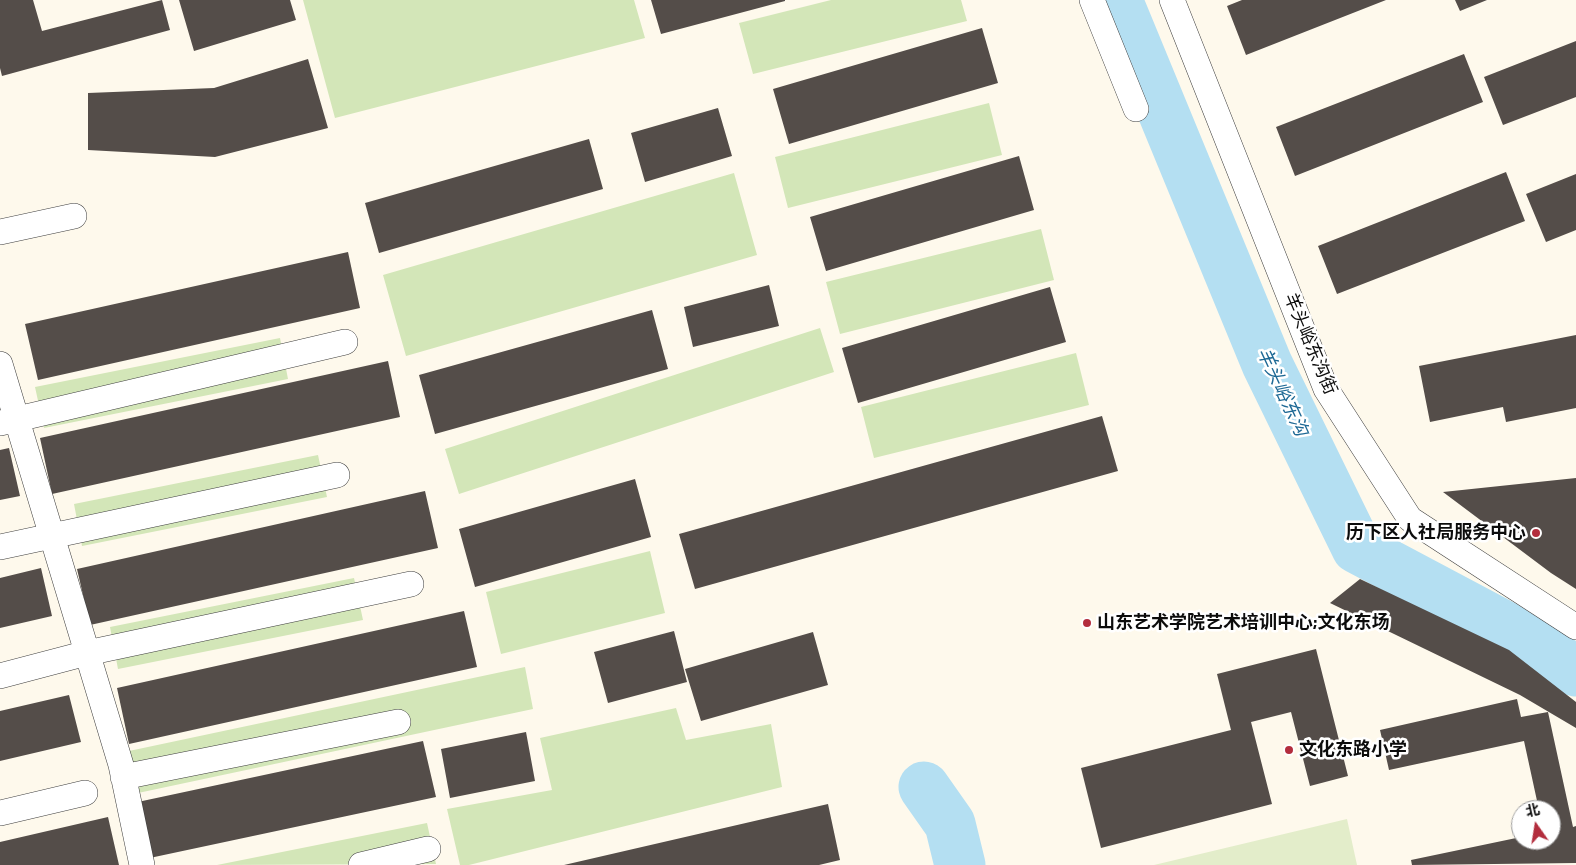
<!DOCTYPE html>
<meta charset="utf-8">
<style>
body{margin:0}
#map{position:relative;width:1576px;height:865px;overflow:hidden;background:#fef9ec;font-family:"Zilla Slab","Noto Sans SC",serif}
canvas{display:block}
.north{position:absolute;left:1511px;top:800px;width:50px;height:50px;box-sizing:border-box;background:#fff;border:1px solid #9e9e9e;border-radius:50%;rotate:347deg;font-size:14px;font-weight:700;line-height:20px;text-align:center;color:#0c0c0c}
.north::after{content:'';display:block;margin:auto;width:18px;height:22px;background:#b32d3d;clip-path:polygon(50% 0,100% 100%,50% 72%,0 100%)}
</style>
<div id="map">
<canvas width="1576" height="865"></canvas>
<div class="north">北</div>
</div>
<script>
const ctx = document.querySelector('canvas').getContext('2d');
ctx.lineJoin = 'round';
function fill(path, color) { ctx.fillStyle = color; ctx.fill(path, 'evenodd'); }
const toPath = rows => new Path2D(rows.map(r => 'M' + r).join(''));
function stroke(path, color, width, dash) { ctx.strokeStyle = color; ctx.lineWidth = width; ctx.lineCap = dash ? 'butt' : 'round'; ctx.setLineDash(dash || []); ctx.stroke(path); }
function label(font, color, halo, rows, align = 'center') {
  ctx.font = font + ' "Zilla Slab","Noto Sans SC",serif'; ctx.lineWidth = 5; ctx.setLineDash([]); ctx.textBaseline = 'middle'; ctx.strokeStyle = halo; ctx.fillStyle = color; for (const [text, x, y, turn = 0] of rows) {
    ctx.save(); ctx.translate(x, y); ctx.rotate((+turn || 0) * Math.PI / 180); ctx.textAlign = isNaN(turn) ? turn : align; if (halo) ctx.strokeText(text, 0, 0); ctx.fillText(text, 0, 0); ctx.restore();
  }
}
fill(toPath([
 [303,0,634,0,645,38,335,118],
 [831,0,961,0,967,21,753,74,739,23],
 [989,103,1002,155,788,208,775,157],
 [734,173,757,255,406,356,383,275],
 [1041,229,1054,280,840,334,826,282],
 [820,328,834,372,459,494,445,449],
 [280,338,288,379,44,428,35,387],
 [1076,353,1089,405,874,458,861,407],
 [318,455,327,497,82,546,74,504],
 [650,551,665,613,501,654,486,592],
 [354,578,363,620,118,669,110,627],
 [525,667,533,709,138,793,129,751],
 [676,708,686,740,771,724,782,787,469,865,460,865,447,809,552,790,540,738],
 [427,823,436,864,217,865]
]), '#d3e6b8');
fill(toPath([
 [1347,819,1357,865,1154,865]
]), '#e3edca');
stroke(toPath([
 [1117,0,1267,364,1357,548,1502,625,1576,671],
 [924,787,950,824,960,865]
]), '#b4dff2', 51);
fill(toPath([
 [0,0,33,0,42,31,162,0,170,30,2,76,0,68],
 [179,0,290,0,296,20,194,51],
 [651,0,785,0,785,1,661,34],
 [1242,0,1386,0,1246,55,1227,6],
 [1455,0,1487,0,1460,11],
 [982,28,998,83,789,144,773,89],
 [1576,41,1576,97,1503,125,1484,77],
 [1464,54,1483,102,1295,176,1276,127],
 [308,59,328,128,215,157,88,150,88,93,214,88],
 [718,108,732,156,645,182,631,133],
 [589,139,603,189,379,253,365,203],
 [1019,156,1034,210,826,271,810,217],
 [1506,172,1525,221,1337,294,1318,246],
 [1576,174,1576,230,1546,242,1526,194],
 [348,252,360,308,38,380,25,324],
 [769,285,779,326,693,347,684,307],
 [1050,287,1066,342,858,403,842,348],
 [652,310,668,369,435,434,419,375],
 [1576,335,1576,408,1506,422,1503,407,1430,422,1419,366],
 [388,361,400,417,52,494,40,438],
 [1102,416,1118,471,695,589,679,534],
 [9,448,20,496,0,500,0,450],
 [1576,478,1576,589,1551,573,1443,492],
 [635,479,651,537,475,587,459,529],
 [425,491,438,548,90,625,77,569],
 [41,568,52,616,0,628,0,578],
 [1360,579,1509,650,1576,702,1576,728,1520,695,1330,603],
 [464,611,477,667,129,744,117,688],
 [674,631,687,682,608,703,594,652],
 [813,632,828,685,701,721,685,669],
 [1316,649,1348,776,1310,786,1291,712,1251,722,1272,804,1101,848,1081,768,1231,730,1217,674],
 [69,695,81,742,0,761,0,711],
 [1517,699,1521,717,1548,712,1573,827,1576,826,1576,863,1412,865,1411,860,1521,837,1521,840,1551,840,1551,810,1539,810,1524,741,1389,770,1380,730],
 [526,732,535,781,450,798,441,749],
 [423,741,436,797,145,859,133,803],
 [828,804,840,860,819,865,564,865],
 [108,817,119,865,0,865,0,842]
]), '#544d49');
const minor = toPath([
 [1092,0,1136,109],
 [1172,0,1326,389,1410,519,1576,627],
 [0,232,74,216],
 [0,364,121,765,142,865],
 [0,423,345,342],
 [0,547,337,475],
 [0,676,87,653,411,584],
 [123,777,398,722],
 [0,813,85,793],
 [361,865,428,849]
]);
stroke(minor, '#3f3f3f', 26);
stroke(minor, '#fff', 25);
for (const [x, y, r, color] of [
 [1536,533,5,"#b32d3d"],
 [1087,623,5,"#b32d3d"],
 [1289,750,5,"#b32d3d"]
]) { const dot = new Path2D(); dot.arc(x, y, r, 0, 2 * Math.PI); ctx.fillStyle = color; ctx.fill(dot); stroke(dot, '#fff', 2); }
label('18px', '#0c0c0c', '#fff', [
 ["羊头峪东沟街",1310,344,67]
]);
label('bold 18px', '#0c0c0c', '#fff', [
 ["历下区人社局服务中心",1526,533,"right"],
 ["山东艺术学院艺术培训中心;文化东场",1097,623],
 ["文化东路小学",1299,750]
], 'left');
label('italic 19px', '#1e6995', '#fff', [
 ["羊头峪东沟",1282,392,65]
]);
</script>
